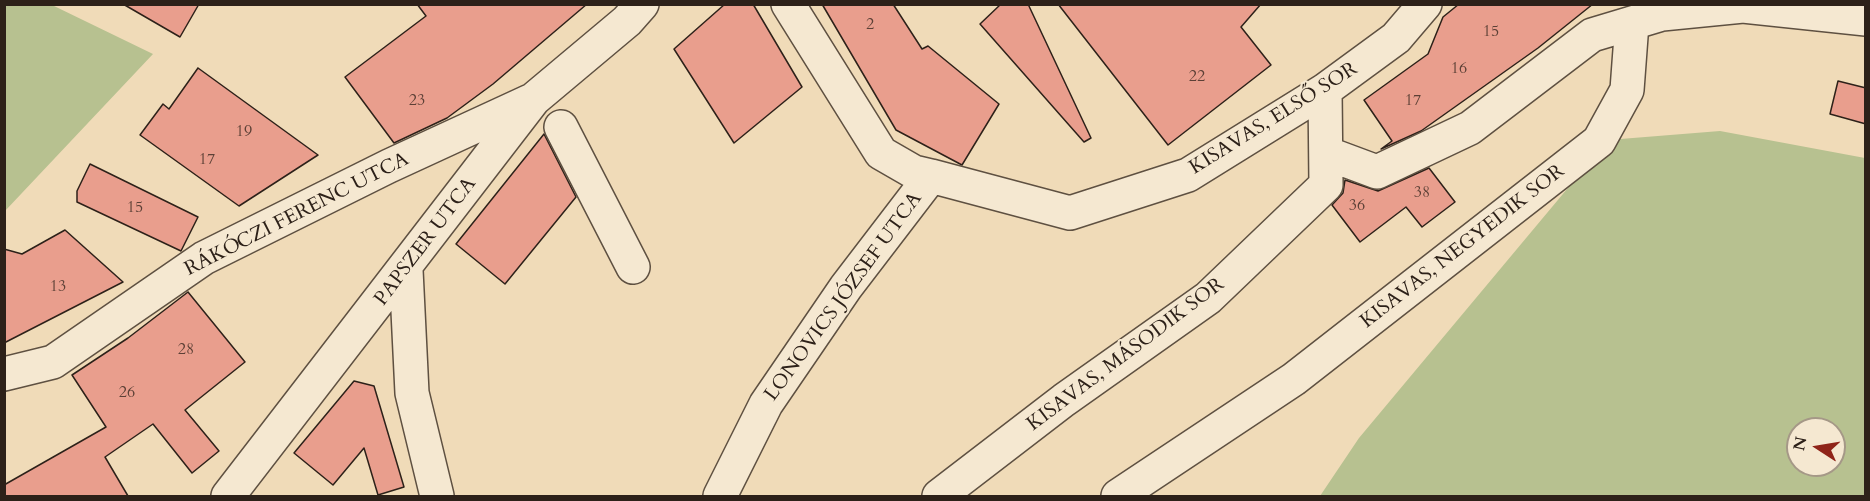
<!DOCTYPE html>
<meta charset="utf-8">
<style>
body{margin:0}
#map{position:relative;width:1870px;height:501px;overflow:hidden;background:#f0dbb8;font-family:Cardo,serif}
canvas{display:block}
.frame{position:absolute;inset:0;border:6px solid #2d2119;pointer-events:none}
.north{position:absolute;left:1786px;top:417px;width:60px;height:60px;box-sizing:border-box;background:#f5e8d1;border:2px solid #a59887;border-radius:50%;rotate:282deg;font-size:16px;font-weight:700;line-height:24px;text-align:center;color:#2d2119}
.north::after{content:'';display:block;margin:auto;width:21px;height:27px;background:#8f2418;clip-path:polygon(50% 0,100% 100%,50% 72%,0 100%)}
</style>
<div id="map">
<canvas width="1870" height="501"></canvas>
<div class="frame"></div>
<div class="north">N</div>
</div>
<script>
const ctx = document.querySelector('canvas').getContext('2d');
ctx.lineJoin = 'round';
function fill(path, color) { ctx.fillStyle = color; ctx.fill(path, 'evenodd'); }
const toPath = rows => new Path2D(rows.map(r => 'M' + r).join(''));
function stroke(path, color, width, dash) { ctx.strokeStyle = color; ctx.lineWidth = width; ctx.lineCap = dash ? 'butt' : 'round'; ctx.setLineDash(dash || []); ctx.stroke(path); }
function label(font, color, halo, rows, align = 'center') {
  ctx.font = font + ' Cardo,serif'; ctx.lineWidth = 4.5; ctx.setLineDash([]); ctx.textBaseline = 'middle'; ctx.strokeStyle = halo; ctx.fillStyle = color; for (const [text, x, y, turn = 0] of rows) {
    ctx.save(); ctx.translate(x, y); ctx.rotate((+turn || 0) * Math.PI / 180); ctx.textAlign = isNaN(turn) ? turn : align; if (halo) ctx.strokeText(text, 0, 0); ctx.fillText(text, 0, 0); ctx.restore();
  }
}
fill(toPath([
 [5,4,52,5,153,54,5,211],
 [1720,131,1865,158,1865,496,1320,496,1359,438,1608,140],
 [1798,429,1834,429,1834,465,1798,465]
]), '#b7c190');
const building = toPath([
 [123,4,199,4,180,37,123,4],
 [417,4,587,4,493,84,447,118,394,143,345,77,426,16,417,4],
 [725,4,753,4,802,87,734,143,674,49,725,4],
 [822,4,893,4,922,49,928,46,999,104,962,165,896,130,822,4],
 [1001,4,1028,4,1091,138,1084,142,980,24,1001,4],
 [1058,4,1261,4,1241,27,1271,65,1168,145,1058,4],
 [1459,4,1593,4,1538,48,1421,131,1381,149,1392,141,1364,100,1428,54,1443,17,1459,4],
 [198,68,318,155,239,206,140,135,163,104,169,109,198,68],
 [1838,81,1866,88,1866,124,1830,114,1838,81],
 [544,134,576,197,505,284,456,244,544,134],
 [90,164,198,217,181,251,77,202,77,191,90,164],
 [1429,168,1455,202,1422,227,1406,207,1360,242,1332,205,1343,193,1345,180,1378,191,1429,168],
 [65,230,123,282,4,343,4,249,22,254,65,230],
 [188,292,245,362,185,410,219,451,192,473,153,424,105,457,128,496,4,496,4,485,106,427,72,375,128,338,188,292],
 [354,381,374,386,404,487,378,495,364,448,333,485,294,453,354,381]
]);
fill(building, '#e99e8d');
stroke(building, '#2d2119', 1.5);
const minor = toPath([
 [561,127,633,267],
 [1326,153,1377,172,1470,128,1592,35,1662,14,1743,6,1866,19],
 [931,176,1070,213,1188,175,1325,90,1396,38,1425,4],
 [406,270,412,393,437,496],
 [4,374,53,362,204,258,389,166,530,101],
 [228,496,534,99,627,21,642,4],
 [720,496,766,404,846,287,931,176,914,172,881,153,788,4],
 [939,496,1064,400,1208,298,1326,185,1325,90],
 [1118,496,1294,379,1599,141,1627,90,1632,23]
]);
stroke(minor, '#5e5041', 36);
stroke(minor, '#f5e8d1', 33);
label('16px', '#5c4036', null, [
 ["2",870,25],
 ["15",1491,32],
 ["16",1459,69],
 ["22",1197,77],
 ["23",417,101],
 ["17",1413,101],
 ["19",244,132],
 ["17",207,160],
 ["38",1422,193],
 ["36",1357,206],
 ["15",135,208],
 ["13",58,287],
 ["28",186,350],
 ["26",127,393]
]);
label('20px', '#2d2119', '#f5e8d1', [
 ["KISAVAS, ELSŐ SOR",1274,119,-32],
 ["RÁKÓCZI FERENC UTCA",297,215,-27],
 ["PAPSZER UTCA",426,242,-53],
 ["KISAVAS, NEGYEDIK SOR",1463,247,-38],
 ["LONOVICS JÓZSEF UTCA",844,297,-54],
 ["KISAVAS, MÁSODIK SOR",1126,355,-37]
]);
</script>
